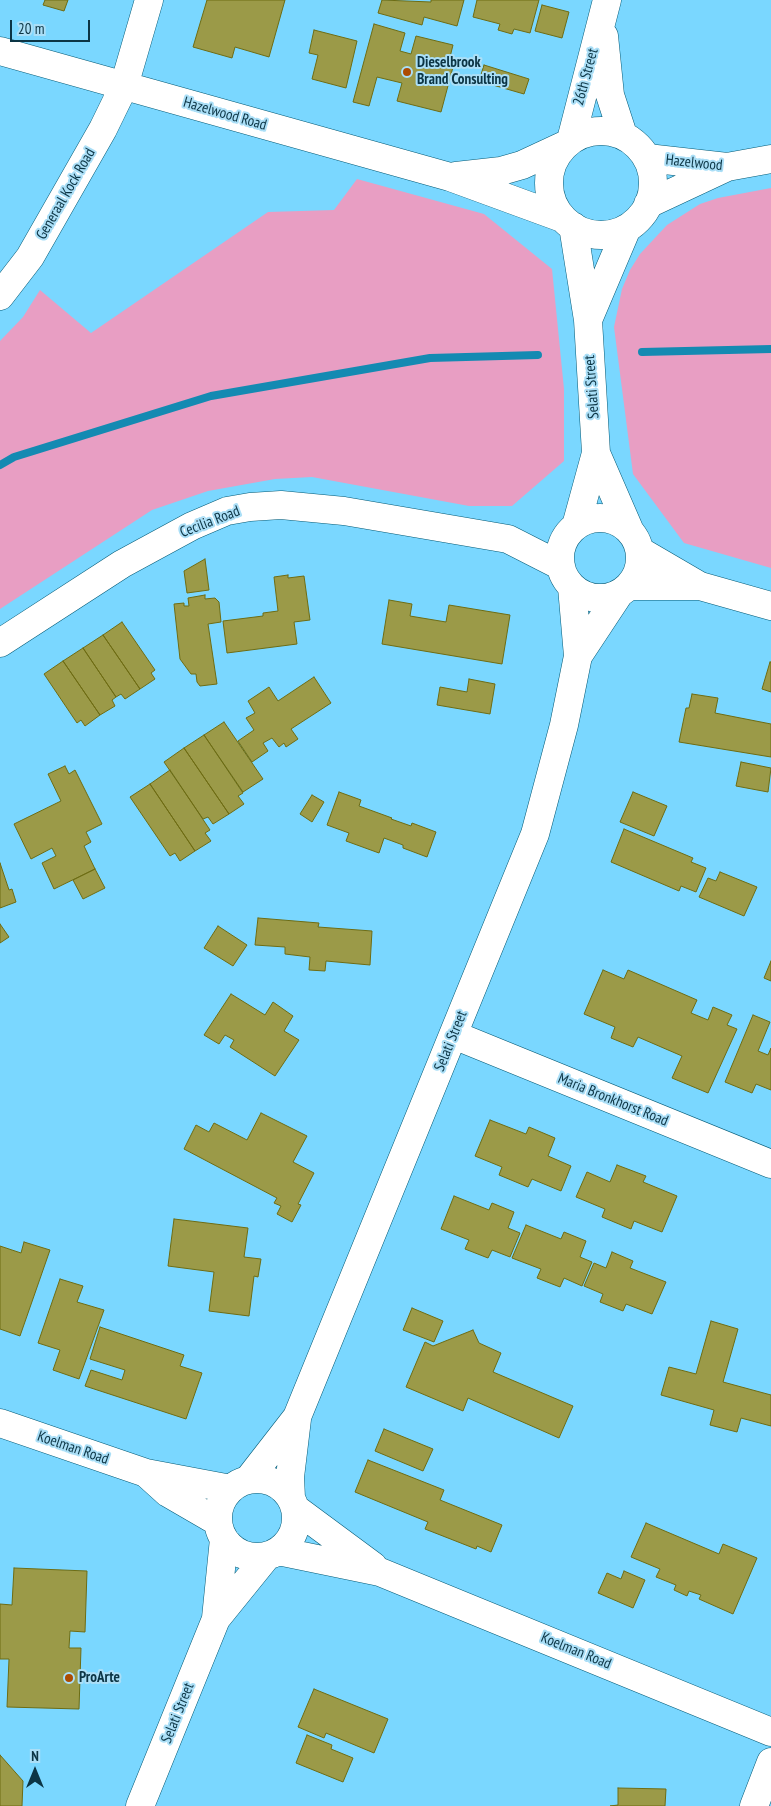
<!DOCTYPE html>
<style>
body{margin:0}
#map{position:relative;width:771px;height:1806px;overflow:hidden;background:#7ad7ff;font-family:"PT Sans Narrow",sans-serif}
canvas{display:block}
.north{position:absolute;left:10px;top:1746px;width:50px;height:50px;-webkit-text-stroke:4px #abdff7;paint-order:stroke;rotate:0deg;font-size:14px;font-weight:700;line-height:20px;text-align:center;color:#0c3545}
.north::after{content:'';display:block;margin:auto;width:18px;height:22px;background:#0c3545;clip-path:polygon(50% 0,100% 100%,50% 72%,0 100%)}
.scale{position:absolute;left:10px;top:20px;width:80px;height:22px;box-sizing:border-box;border:2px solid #0c3545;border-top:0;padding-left:6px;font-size:15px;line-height:18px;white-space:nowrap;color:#0c3545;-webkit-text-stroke:4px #abdff7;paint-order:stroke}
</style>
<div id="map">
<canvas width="771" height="1806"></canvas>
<div class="north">N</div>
<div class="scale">20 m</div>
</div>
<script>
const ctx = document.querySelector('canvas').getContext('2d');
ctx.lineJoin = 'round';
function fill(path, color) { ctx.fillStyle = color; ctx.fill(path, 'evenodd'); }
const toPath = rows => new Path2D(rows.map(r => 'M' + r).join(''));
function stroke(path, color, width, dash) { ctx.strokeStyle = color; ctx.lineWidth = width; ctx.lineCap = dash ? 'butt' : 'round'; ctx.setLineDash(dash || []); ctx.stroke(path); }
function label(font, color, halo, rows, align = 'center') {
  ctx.font = font + ' "PT Sans Narrow",sans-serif'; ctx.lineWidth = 4; ctx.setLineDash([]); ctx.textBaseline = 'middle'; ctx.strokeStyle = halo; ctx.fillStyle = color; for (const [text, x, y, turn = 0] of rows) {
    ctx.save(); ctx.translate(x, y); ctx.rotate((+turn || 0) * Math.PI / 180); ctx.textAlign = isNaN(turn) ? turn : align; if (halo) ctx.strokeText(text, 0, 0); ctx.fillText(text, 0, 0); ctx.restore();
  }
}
fill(toPath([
 [357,179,484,214,552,269,564,389,564,461,512,506,469,506,312,477,275,479,208,491,152,510,0,609,0,341,23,317,40,290,91,333,268,212,334,210],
 [771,188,771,568,684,543,633,474,614,327,622,289,630,270,640,254,667,225,700,204,718,198]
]), '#e89ec3');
stroke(toPath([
 [642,352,771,349],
 [0,465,14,457,211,396,430,358,538,355]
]), '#148ab2', 8);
const building = toPath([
 [45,0,68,0,64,11,43,5,45,0],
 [207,0,285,0,269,57,235,47,232,58,193,47,207,0],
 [382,0,431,2,431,0,464,0,457,26,424,17,422,25,378,13,382,0],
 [477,0,539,0,530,33,514,29,512,34,498,30,500,24,473,17,477,0],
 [542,5,569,12,562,38,535,31,542,5],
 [374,24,405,33,400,51,411,54,416,36,453,45,448,65,453,67,441,112,397,101,402,83,377,77,369,106,353,102,374,24],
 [314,30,357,41,346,88,312,79,318,55,309,53,314,30],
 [484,65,529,79,524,94,479,81,484,65],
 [205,559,209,590,187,593,184,571,205,559],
 [288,575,288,578,304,576,310,620,294,622,297,644,227,653,223,621,263,616,263,613,278,611,274,577,288,575],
 [205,595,205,599,215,598,219,602,221,622,208,624,217,684,200,686,197,682,196,674,191,674,180,659,174,604,184,603,184,606,189,606,188,598,205,595],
 [389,600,412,604,410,616,446,622,449,605,510,615,502,664,382,644,389,600],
 [122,622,155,670,151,673,155,679,140,689,103,635,122,622],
 [103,635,140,689,125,699,121,694,116,697,83,648,103,635],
 [83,648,116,697,112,700,115,706,100,715,63,661,83,648],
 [63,661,100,715,85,726,81,720,77,723,44,674,63,661],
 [770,662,771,662,771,692,762,689,770,662],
 [314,677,331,703,291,729,298,739,286,747,284,743,279,747,272,738,263,743,268,751,252,762,238,741,254,730,246,718,255,713,248,701,269,687,278,701,314,677],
 [469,679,495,684,490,714,437,705,440,687,467,692,469,679],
 [692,694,718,698,715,713,771,724,771,757,679,742,686,708,689,708,692,694],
 [224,722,263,779,243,792,204,735,224,722],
 [204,735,243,793,238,796,244,804,229,814,184,748,204,735],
 [184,748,229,814,213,824,208,817,203,819,164,762,184,748],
 [741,762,771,768,768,792,736,786,741,762],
 [65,766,69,774,75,770,102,824,86,832,91,842,84,846,95,869,54,889,42,863,56,856,52,848,31,859,14,824,61,801,48,774,65,766],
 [170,770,210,830,205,833,211,841,195,851,150,784,170,770],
 [150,784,195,851,180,861,175,853,170,856,130,797,150,784],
 [339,792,361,800,359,806,392,818,391,819,411,826,412,823,436,832,427,857,403,848,403,845,384,838,379,853,346,841,349,833,327,825,339,792],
 [633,792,667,806,654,836,620,822,633,792],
 [312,795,324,802,312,822,300,814,312,795],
 [624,829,693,858,691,862,706,868,696,892,681,886,679,891,611,862,624,829],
 [0,863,9,890,12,889,16,902,0,908,0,863],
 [95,869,105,888,83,899,73,880,95,869],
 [720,872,757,887,744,916,699,897,708,878,716,881,720,872],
 [258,918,319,923,318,927,372,931,370,965,326,961,325,971,309,970,310,957,285,954,285,947,255,945,258,918],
 [0,924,9,937,0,943,0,924],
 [218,926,247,945,233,966,204,948,218,926],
 [771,961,771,981,764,978,771,961],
 [603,970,624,979,628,970,697,1000,691,1013,708,1020,713,1007,732,1015,727,1025,737,1029,708,1093,672,1078,682,1056,638,1037,633,1047,611,1038,615,1027,584,1014,603,970],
 [231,994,265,1015,273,1002,293,1016,284,1031,299,1040,275,1076,230,1047,234,1040,225,1035,219,1044,204,1035,231,994],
 [753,1015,770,1022,758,1051,768,1055,771,1048,771,1090,756,1084,752,1093,725,1082,753,1015],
 [261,1113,307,1136,293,1162,314,1173,298,1204,301,1205,292,1222,277,1214,281,1206,274,1203,277,1198,184,1149,196,1125,209,1132,214,1123,247,1140,261,1113],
 [490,1120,526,1134,529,1127,555,1138,548,1156,571,1166,561,1191,532,1179,528,1187,499,1175,502,1167,475,1156,490,1120],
 [617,1165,646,1176,643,1182,677,1196,662,1232,634,1221,631,1229,602,1217,605,1209,576,1197,587,1172,610,1182,617,1165],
 [454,1196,489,1210,492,1203,514,1212,508,1228,520,1233,510,1257,492,1250,488,1258,465,1249,469,1240,441,1229,454,1196],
 [174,1219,248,1228,244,1257,261,1259,258,1277,254,1276,249,1316,209,1311,214,1272,168,1266,174,1219],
 [526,1225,561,1239,564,1232,586,1241,580,1257,592,1262,582,1286,564,1278,560,1287,537,1278,541,1269,512,1258,526,1225],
 [24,1242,50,1250,20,1336,0,1329,0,1246,21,1253,24,1242],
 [612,1252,633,1261,630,1268,666,1282,652,1314,626,1304,623,1311,600,1302,603,1294,584,1286,594,1263,606,1268,612,1252],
 [60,1279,83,1286,77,1302,104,1310,79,1379,53,1370,60,1350,38,1343,60,1279],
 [412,1308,443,1321,434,1342,403,1330,412,1308],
 [711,1321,738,1329,723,1382,771,1395,771,1426,741,1418,737,1432,710,1425,714,1410,661,1395,669,1367,696,1374,711,1321],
 [100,1327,184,1355,180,1366,202,1373,186,1419,85,1386,91,1370,122,1380,125,1370,90,1359,100,1327],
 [473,1330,479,1343,501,1353,493,1372,573,1406,559,1438,468,1398,463,1411,406,1387,425,1342,433,1346,473,1330],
 [384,1429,433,1449,423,1471,375,1451,384,1429],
 [368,1460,444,1490,440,1500,502,1525,491,1552,477,1546,476,1549,425,1529,428,1522,355,1492,368,1460],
 [646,1523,719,1554,723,1544,757,1558,733,1614,699,1599,701,1595,689,1591,687,1596,674,1590,676,1585,656,1577,660,1569,631,1557,646,1523],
 [14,1568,87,1571,85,1632,70,1631,69,1648,81,1648,79,1709,7,1707,9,1659,0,1659,0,1604,12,1605,14,1568],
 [624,1571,645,1580,633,1608,598,1593,607,1573,621,1579,624,1571],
 [314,1689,388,1719,374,1753,326,1733,324,1738,298,1727,314,1689],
 [307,1735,332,1745,331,1749,353,1758,343,1782,296,1763,307,1735],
 [0,1755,23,1781,22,1806,0,1806,0,1755],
 [618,1788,666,1789,665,1806,610,1806,618,1805,618,1788]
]);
fill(building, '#9b9a48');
stroke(building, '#6e6c13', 1);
const street = toPath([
 [604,36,610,95,623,135],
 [0,51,450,177,562,218],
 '549 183a52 52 0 1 1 104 0a52 52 0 1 1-104 0Z',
 [571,140,607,0],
 [647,158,727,167,771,159],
 [456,176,501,171,522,165,565,145],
 [648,204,727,167],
 [573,226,588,320,596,453,576,526],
 [0,296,30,257,103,129,124,86,149,0],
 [588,320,627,228],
 [596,453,629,529],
 '560 558a40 40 0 1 1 80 0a40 40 0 1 1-80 0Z',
 [640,551,700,586,771,606],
 [630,586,699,586],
 [0,643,122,564,192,526,227,511,250,507,281,505,344,511,508,539,561,566],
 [578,656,619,594],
 [454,1035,771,1164],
 [0,1423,146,1473,231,1489],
 [147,1474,168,1493,218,1522],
 '218 1518a39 39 0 1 1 78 0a39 39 0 1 1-78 0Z',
 [248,1480,297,1417,535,834,564,725,578,656,572,587],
 [291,1498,290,1477,297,1419],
 [296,1509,373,1566],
 [278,1551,380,1572,771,1732],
 [216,1618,224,1539],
 [140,1806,216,1619,267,1556],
 [754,1806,771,1762]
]);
stroke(street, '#045a76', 29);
stroke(street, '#fff', 28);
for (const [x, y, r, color] of [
 [407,72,5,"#ac4c02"],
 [69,1678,5,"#ac4c02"]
]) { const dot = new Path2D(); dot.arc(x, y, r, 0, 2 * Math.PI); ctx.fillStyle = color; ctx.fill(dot); stroke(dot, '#abdff7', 2); }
label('bold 15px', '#0c3545', '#abdff7', [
 ["Dieselbrook",417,63],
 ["Brand Consulting",417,80],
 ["ProArte",79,1678]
], 'left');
label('15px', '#0c3545', '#abdff7', [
 ["26th Street",586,77,-75],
 ["Hazelwood Road",225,114,16],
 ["Hazelwood",694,163,6],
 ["Generaal Kock Road",66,194,-60],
 ["Selati Street",592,387,-94],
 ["Cecilia Road",210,522,-21],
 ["Selati Street",451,1041,-68],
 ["Maria Bronkhorst Road",613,1100,22],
 ["Koelman Road",73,1448,19],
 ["Koelman Road",576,1651,22],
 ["Selati Street",178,1713,-68]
]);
</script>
